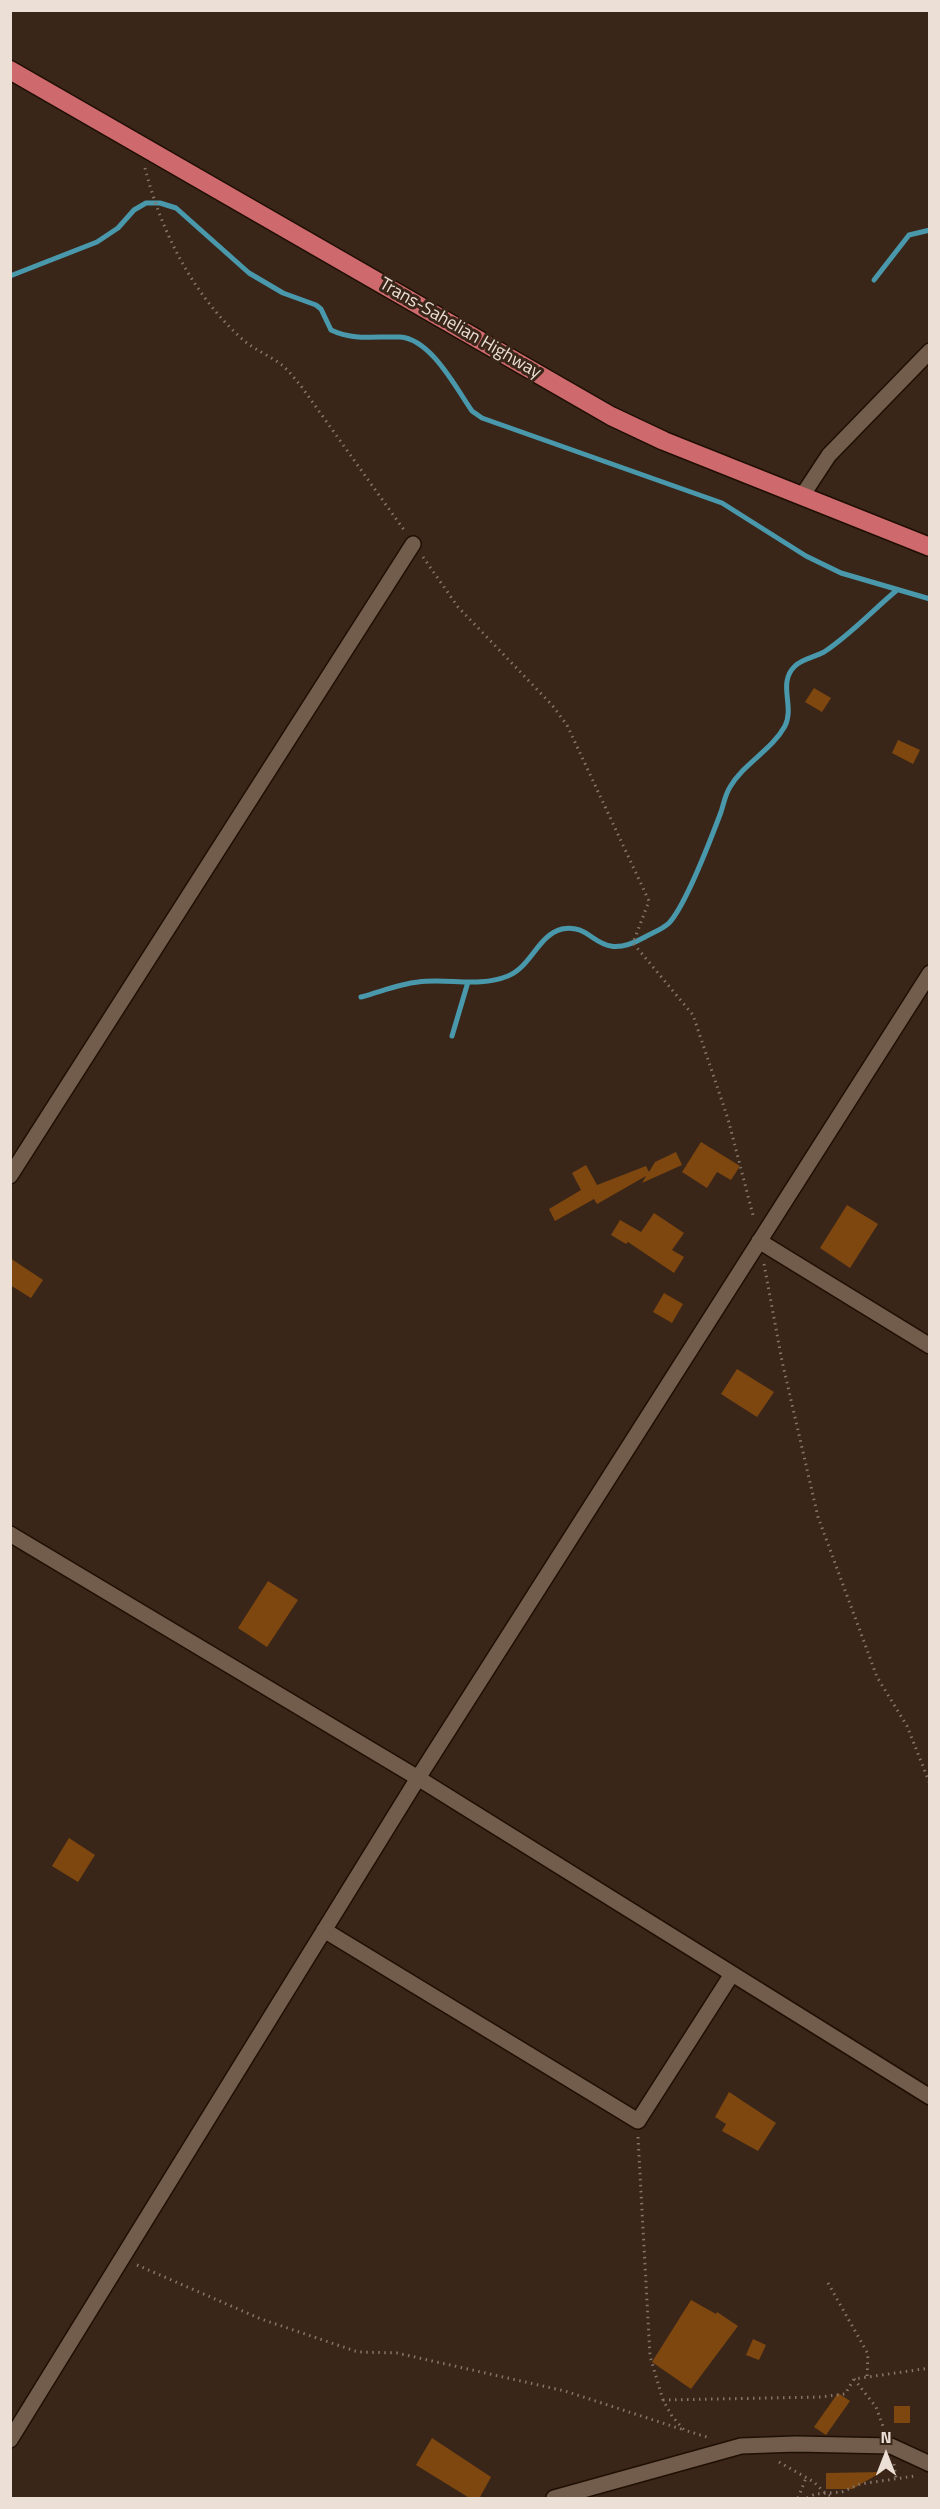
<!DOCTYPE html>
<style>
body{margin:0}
#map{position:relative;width:940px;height:2509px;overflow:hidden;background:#392618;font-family:"Titillium Web",sans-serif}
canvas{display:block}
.frame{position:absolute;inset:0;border:12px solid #ebdfd6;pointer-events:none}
.north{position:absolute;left:856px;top:2425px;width:60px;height:60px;-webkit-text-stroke:4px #392618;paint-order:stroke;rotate:0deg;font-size:16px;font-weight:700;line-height:24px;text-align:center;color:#ebdfd6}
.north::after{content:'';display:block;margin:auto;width:21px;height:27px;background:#ebdfd6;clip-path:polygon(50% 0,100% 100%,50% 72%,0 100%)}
</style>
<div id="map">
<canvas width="940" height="2509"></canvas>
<div class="frame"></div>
<div class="north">N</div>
</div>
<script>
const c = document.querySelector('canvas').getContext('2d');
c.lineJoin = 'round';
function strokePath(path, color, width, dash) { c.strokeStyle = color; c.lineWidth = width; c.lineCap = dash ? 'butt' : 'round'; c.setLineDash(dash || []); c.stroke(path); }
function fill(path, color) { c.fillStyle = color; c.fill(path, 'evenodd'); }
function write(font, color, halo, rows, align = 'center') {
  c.font = font + ' "Titillium Web",sans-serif'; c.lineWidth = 6; c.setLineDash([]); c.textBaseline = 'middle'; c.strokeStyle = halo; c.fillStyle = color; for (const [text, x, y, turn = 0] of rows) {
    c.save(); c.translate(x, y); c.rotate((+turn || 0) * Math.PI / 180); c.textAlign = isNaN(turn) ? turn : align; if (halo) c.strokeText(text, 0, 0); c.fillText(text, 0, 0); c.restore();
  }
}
const stream = new Path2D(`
 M10 276 97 242 118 228 134 210 146 203H160L176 208 249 273 283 293 316 305 321 309 331 330C354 341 375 336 400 337 431 339 456 388 472 411L482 418 722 503 806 556 841 573 930 599
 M874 280 909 235 930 230
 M361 997C380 992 399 984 418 982 449 978 478 988 508 976 531 967 538 935 562 929 596 922 595 965 645 937 652 933 663 929 669 923 685 906 712 836 721 812 724 803 725 795 730 787 744 763 772 750 785 726 795 706 777 683 795 666 802 659 815 657 824 652 850 635 873 610 897 590
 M452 1036 468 982`);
const building = new Path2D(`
 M814 688 831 698 822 712 805 702Z
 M898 740 920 750 913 764 892 753Z
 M701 1142 740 1166 731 1180 717 1172 707 1188 682 1172Z
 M676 1152 682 1165 642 1183 646 1176 597 1204 594 1199 555 1221 549 1209 581 1190 572 1173 586 1165 597 1185 646 1166 649 1172 655 1162Z
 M847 1205 878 1224 850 1268 820 1248Z
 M654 1213 684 1233 672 1250 684 1257 674 1273 628 1242 626 1244 611 1235 620 1220 641 1232Z
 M10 1258 43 1280 31 1298 10 1285Z
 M664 1293 683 1304 672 1323 653 1312Z
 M737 1369 774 1392 757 1417 721 1394Z
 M268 1581 298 1600 267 1647 238 1628Z
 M69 1838 95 1855 78 1882 52 1866Z
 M729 2092 776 2123 758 2151 722 2131 726 2124 715 2117Z
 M691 2300 716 2314 717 2312 738 2326 691 2389 652 2362Z
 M753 2339 766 2345 759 2360 746 2355Z
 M838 2393 850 2401 826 2435 814 2427Z
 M894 2406H910V2423H894Z
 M432 2438 491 2477 479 2499H471L416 2465Z
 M882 2472 852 2489H826V2473Z`);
const path = new Path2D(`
 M145 168C161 231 192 293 240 337 252 349 269 355 282 365 289 371 295 379 301 386L404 530
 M423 557 458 607 552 705 567 725 649 901 633 943 693 1015 728 1119 754 1219
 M764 1264 782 1361 818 1517 877 1677 907 1726 930 1784
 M638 2137 650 2356 663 2400 672 2416 684 2430 710 2438
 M137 2265 261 2319 358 2352 397 2353 565 2391 684 2430
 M828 2283 868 2354 867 2378
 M854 2379 876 2407 884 2429
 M663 2400 821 2397 845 2394 854 2379 930 2368
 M779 2462 814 2482 824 2492 834 2498
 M894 2464 896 2478
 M798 2498 806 2478
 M807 2498 815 2494 842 2492 860 2484 915 2476`);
const minor = new Path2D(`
 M802 496 829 455 930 351
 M10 1176 413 544
 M759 1241 930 1346
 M10 1534 418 1778 930 2097
 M324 1930 638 2121 732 1974
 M10 2440 418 1778 930 973
 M554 2498 741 2446 796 2444 891 2446 930 2464`);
const trunk = new Path2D(`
 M10 70 611 416 664 441 930 547`);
const streetNames = [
 ["Trans-Sahelian Highway",460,329,30]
];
strokePath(stream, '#4998ab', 5);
fill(building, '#7f4710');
strokePath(minor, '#1f0f03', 18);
strokePath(trunk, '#1f0f03', 21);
strokePath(path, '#857569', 3, [1.5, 4.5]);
strokePath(minor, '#725d4d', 15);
strokePath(trunk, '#ce696d', 18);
write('18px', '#ebdfd6', '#392618', streetNames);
</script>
